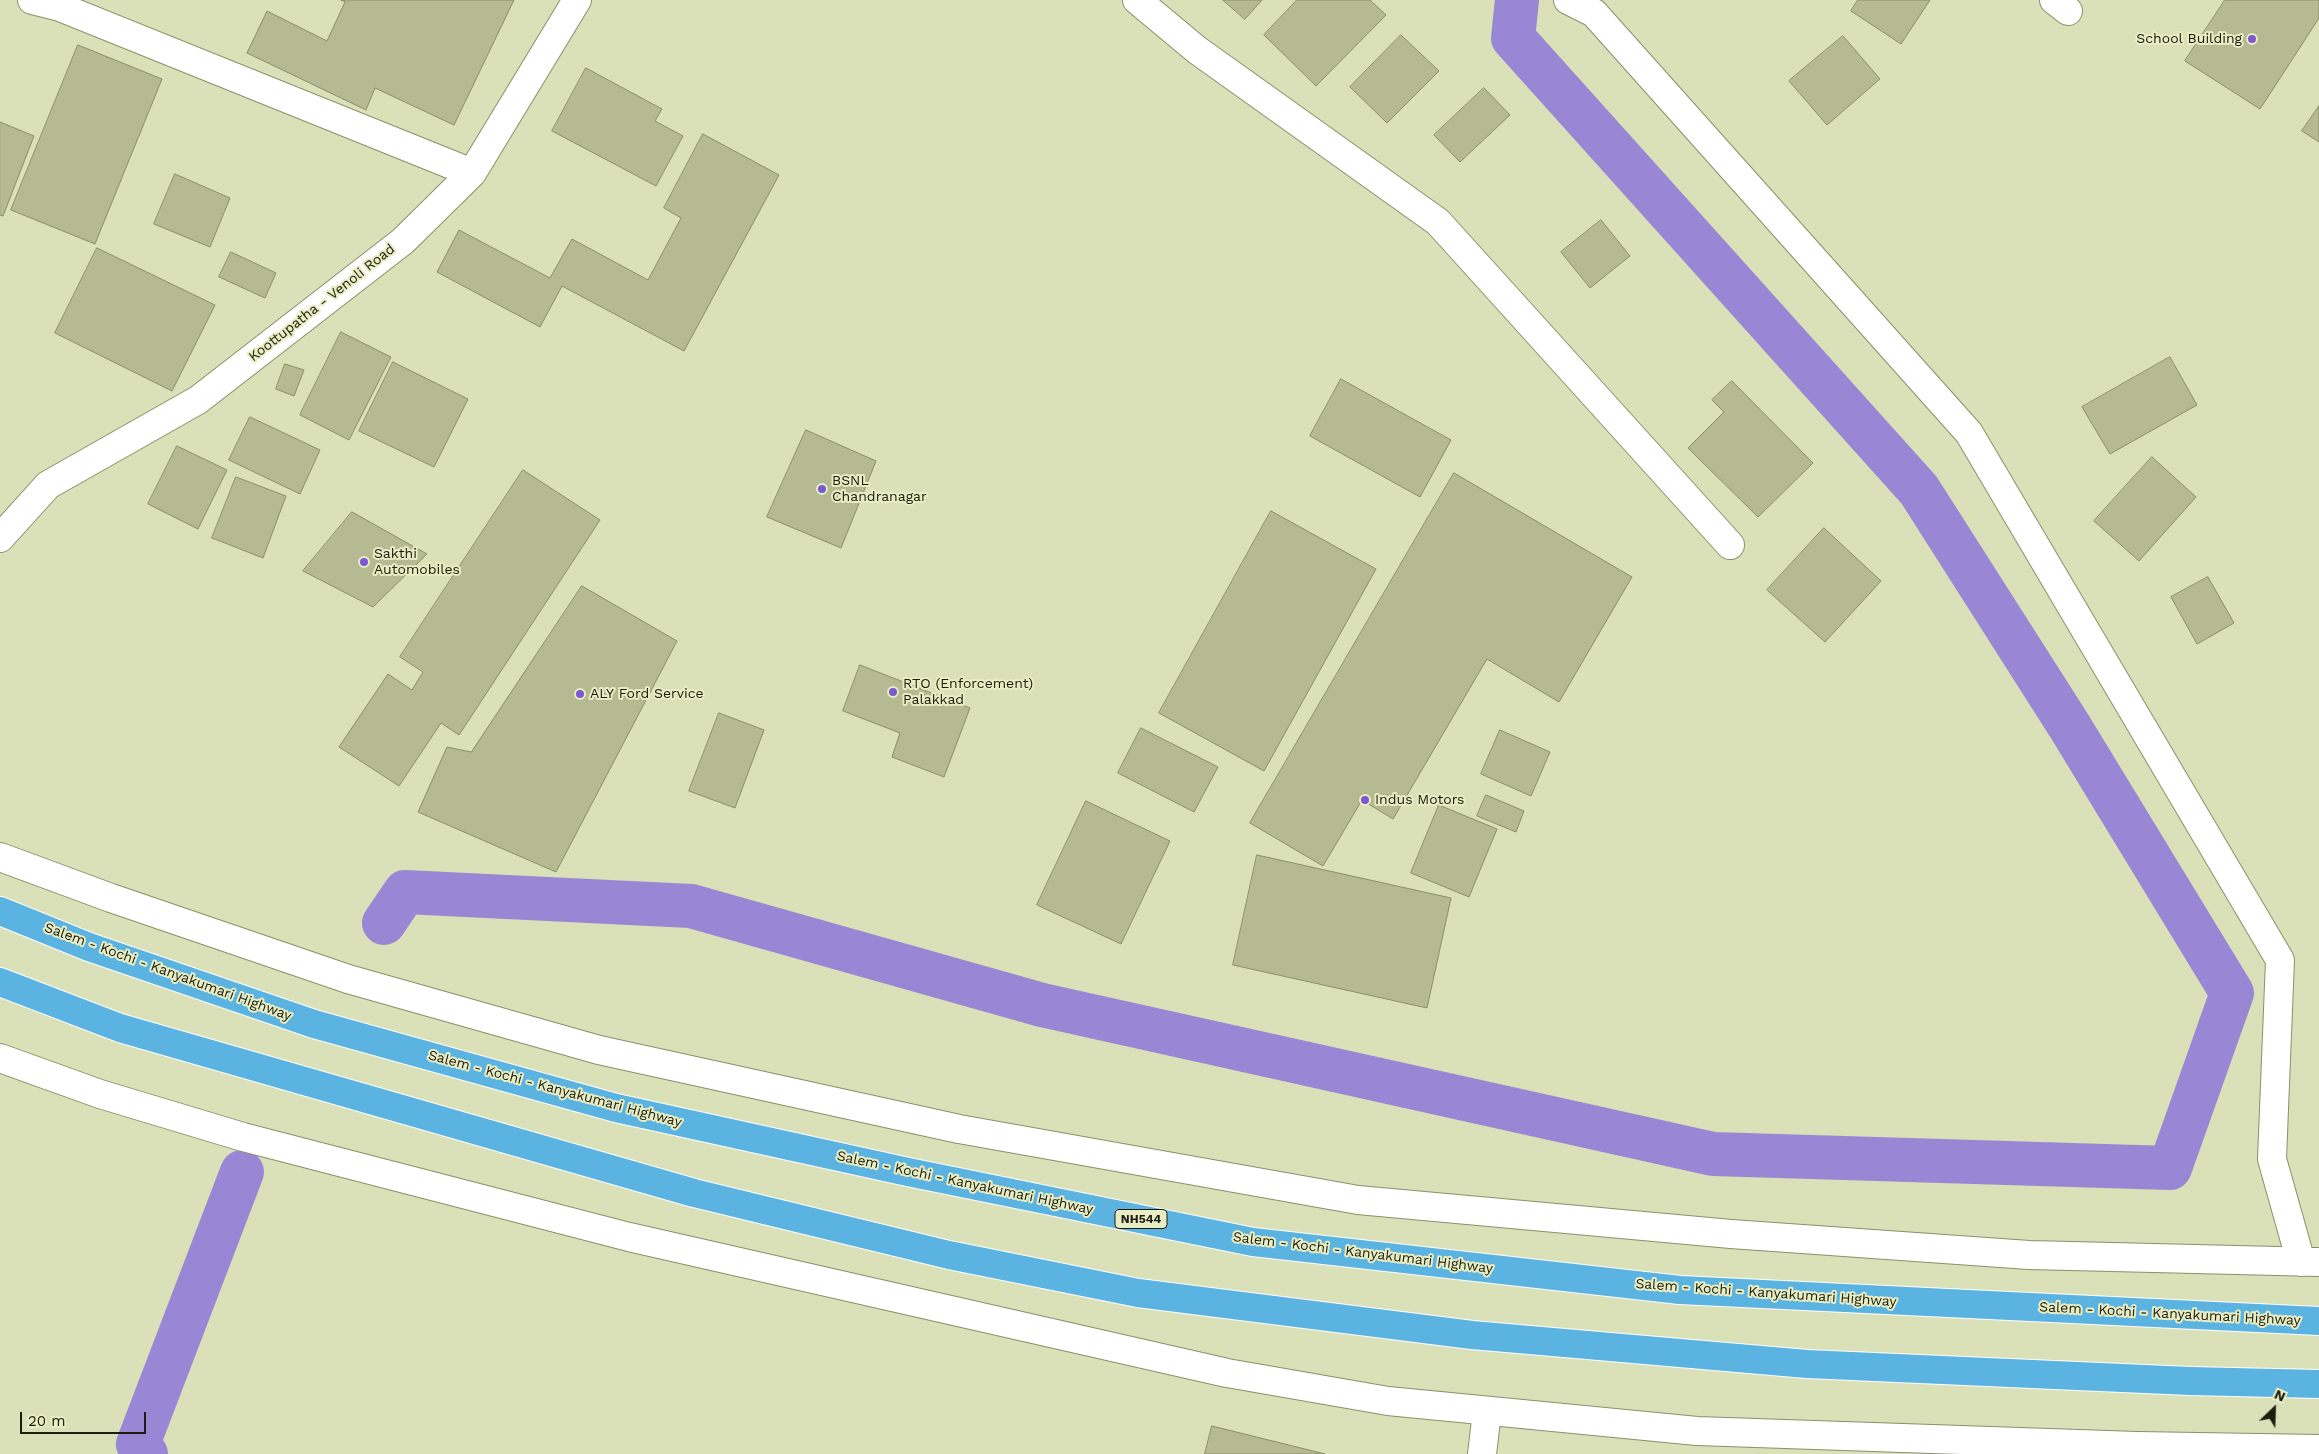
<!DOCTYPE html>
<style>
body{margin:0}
#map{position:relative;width:2319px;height:1454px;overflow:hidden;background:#dae0b7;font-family:"Work Sans",sans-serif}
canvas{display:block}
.north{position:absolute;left:2249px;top:1384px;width:50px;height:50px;-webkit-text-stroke:4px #e8edc3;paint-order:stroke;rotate:24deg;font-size:14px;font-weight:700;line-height:20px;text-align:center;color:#1b1d0e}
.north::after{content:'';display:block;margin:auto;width:18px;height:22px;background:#1b1d0e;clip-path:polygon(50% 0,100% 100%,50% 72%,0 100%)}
.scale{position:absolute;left:20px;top:1412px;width:126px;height:22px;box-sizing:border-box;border:2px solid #1b1d0e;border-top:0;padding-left:6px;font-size:15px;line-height:18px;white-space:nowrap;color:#1b1d0e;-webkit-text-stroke:4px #e8edc3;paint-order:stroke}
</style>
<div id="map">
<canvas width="2319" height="1454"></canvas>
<div class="north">N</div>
<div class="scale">20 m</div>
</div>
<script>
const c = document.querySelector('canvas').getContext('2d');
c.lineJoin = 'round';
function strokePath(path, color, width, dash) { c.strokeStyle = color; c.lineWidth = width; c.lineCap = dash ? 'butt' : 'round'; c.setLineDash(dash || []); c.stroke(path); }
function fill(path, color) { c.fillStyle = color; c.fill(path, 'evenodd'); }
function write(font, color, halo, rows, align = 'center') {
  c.font = font + ' "Work Sans",sans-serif'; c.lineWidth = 4; c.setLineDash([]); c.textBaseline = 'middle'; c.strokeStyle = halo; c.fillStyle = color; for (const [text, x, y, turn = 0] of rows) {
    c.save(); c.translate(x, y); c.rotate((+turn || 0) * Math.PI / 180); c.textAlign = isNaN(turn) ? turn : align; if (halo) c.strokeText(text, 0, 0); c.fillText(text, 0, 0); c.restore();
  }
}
const canal = new Path2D(`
 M384 923 405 892 691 906 1042 1005 1713 1154 2170 1168 2232 993 2070 727 1919 490 1513 38 1517 0
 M146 1454 138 1444 242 1172`);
const building = new Path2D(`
 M341 0H514L454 125 375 88 366 110 247 53 267 11 327 41 345 2Z
 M1223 0H1262L1245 19Z
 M1297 0H1370L1386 15 1316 86 1264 35Z
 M1858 0H1930L1901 44 1851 11Z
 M2225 0H2319V18L2260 109 2185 61Z
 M1401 35 1439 71 1387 123 1350 87Z
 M1843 36 1880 79 1827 125 1789 81Z
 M78 45 162 79 95 244 11 210Z
 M586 68 662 109 655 121 683 136 656 186 552 131Z
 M1484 88 1510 115 1460 162 1434 135Z
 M2319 106V142L2302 131Z
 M0 122 34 136 3 216 0 215Z
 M703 134 779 175 684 351 562 286 540 327 437 272 459 230 550 278 572 239 648 280 681 218 664 208Z
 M175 174 230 198 210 247 154 224Z
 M1601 220 1630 256 1590 288 1561 252Z
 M97 248 215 305 172 391 55 333Z
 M231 252 276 273 265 298 219 277Z
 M341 332 391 357 349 440 300 415Z
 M2170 357 2197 405 2110 454 2082 407Z
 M393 362 468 399 434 467 359 431Z
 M285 364 304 370 294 396 276 389Z
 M1341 379 1451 440 1420 497 1310 436Z
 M1732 381 1813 463 1758 517 1688 448 1724 412 1712 400Z
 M250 417 320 450 300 494 229 460Z
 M806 430 876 461 841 548 767 517Z
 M177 446 227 470 198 529 148 504Z
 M2152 457 2196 497 2139 561 2094 521Z
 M523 470 600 520 459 735 441 723 399 786 339 747 388 674 412 690 423 672 400 657Z
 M1454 473 1632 577 1559 702 1487 659 1393 819 1362 800 1323 866 1250 823Z
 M236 477 286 496 263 558 212 538Z
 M1271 511 1376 569 1264 771 1159 713Z
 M352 512 427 554 373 607 303 571Z
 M1824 528 1881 581 1825 642 1767 590Z
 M2208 577 2234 623 2197 644 2171 597Z
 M582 586 677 641 556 872 418 812 447 747 471 752Z
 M860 665 970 708 944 777 892 757 900 733 843 711Z
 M719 713 764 730 735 808 689 791Z
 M1141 728 1218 767 1194 812 1118 773Z
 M1500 730 1550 752 1531 796 1481 774Z
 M1486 795 1524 811 1516 832 1477 816Z
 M1086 801 1170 841 1121 944 1037 905Z
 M1439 805 1497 829 1469 897 1411 873Z
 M1257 855 1451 898 1427 1008 1233 965Z
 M1212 1426 1325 1454H1205Z`);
const minor = new Path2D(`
 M32 0 60 7 472 173
 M1137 0 1197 50 1438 222 1730 545
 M1568 0 1594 13 1969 433 2280 960 2272 1159 2301 1262
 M2054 0 2068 11
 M0 538 48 485 198 400 403 241 472 173 577 0
 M0 857 111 898 348 979 599 1050 959 1129 1358 1200 1731 1234 2029 1255 2319 1262
 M0 1058 100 1094 243 1137 629 1237 1227 1373 1388 1401 1697 1431 2137 1446 2319 1449
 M1482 1454 1487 1412`);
const highway = new Path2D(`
 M0 911 89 947 314 1024 616 1108 908 1172 1253 1242 1680 1290 2319 1321
 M0 982 120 1028 694 1193 949 1255 1138 1293 1472 1335 1807 1364 2190 1381 2319 1384`);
const markers = [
 [2252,39,5,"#7d58d2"],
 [822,489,5,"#7d58d2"],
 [364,562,5,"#7d58d2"],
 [893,692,5,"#7d58d2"],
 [580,694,5,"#7d58d2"],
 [1365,800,5,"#7d58d2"]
];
const shields = [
 [1141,1219,52]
];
const shieldNames = [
 ["NH544",1141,1219]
];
const poiNames = [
 ["School Building",2242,39,"right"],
 ["BSNL",832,481],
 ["Chandranagar",832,497],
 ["Sakthi",374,554],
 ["Automobiles",374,570],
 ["RTO (Enforcement)",903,684],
 ["Palakkad",903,700],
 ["ALY Ford Service",590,694],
 ["Indus Motors",1375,800]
];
const streetNames = [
 ["Koottupatha - Venoli Road",322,303,-38],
 ["Salem - Kochi - Kanyakumari Highway",168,972,20],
 ["Salem - Kochi - Kanyakumari Highway",555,1089,15],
 ["Salem - Kochi - Kanyakumari Highway",965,1183,12],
 ["Salem - Kochi - Kanyakumari Highway",1363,1253,7],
 ["Salem - Kochi - Kanyakumari Highway",1766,1293,4],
 ["Salem - Kochi - Kanyakumari Highway",2170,1314,3]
];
strokePath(canal, '#9987d5', 44);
fill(building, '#b5ba92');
strokePath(building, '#8a8e68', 1);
strokePath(minor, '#8b9069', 30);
strokePath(highway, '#fff', 30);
strokePath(minor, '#fff', 28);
strokePath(highway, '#5bb3e1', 28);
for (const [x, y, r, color] of markers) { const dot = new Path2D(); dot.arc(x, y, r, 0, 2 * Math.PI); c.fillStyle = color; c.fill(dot); strokePath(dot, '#e8edc3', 2); }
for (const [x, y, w] of shields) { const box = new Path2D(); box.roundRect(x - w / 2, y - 9.5, w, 19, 4); c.fillStyle = '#e8edc3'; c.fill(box); strokePath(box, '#1b1d0e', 1); }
write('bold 12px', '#1b1d0e', null, shieldNames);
write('14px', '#1b1d0e', '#e8edc3', poiNames, 'left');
write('14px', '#1b1d0e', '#e8edc3', streetNames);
</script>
